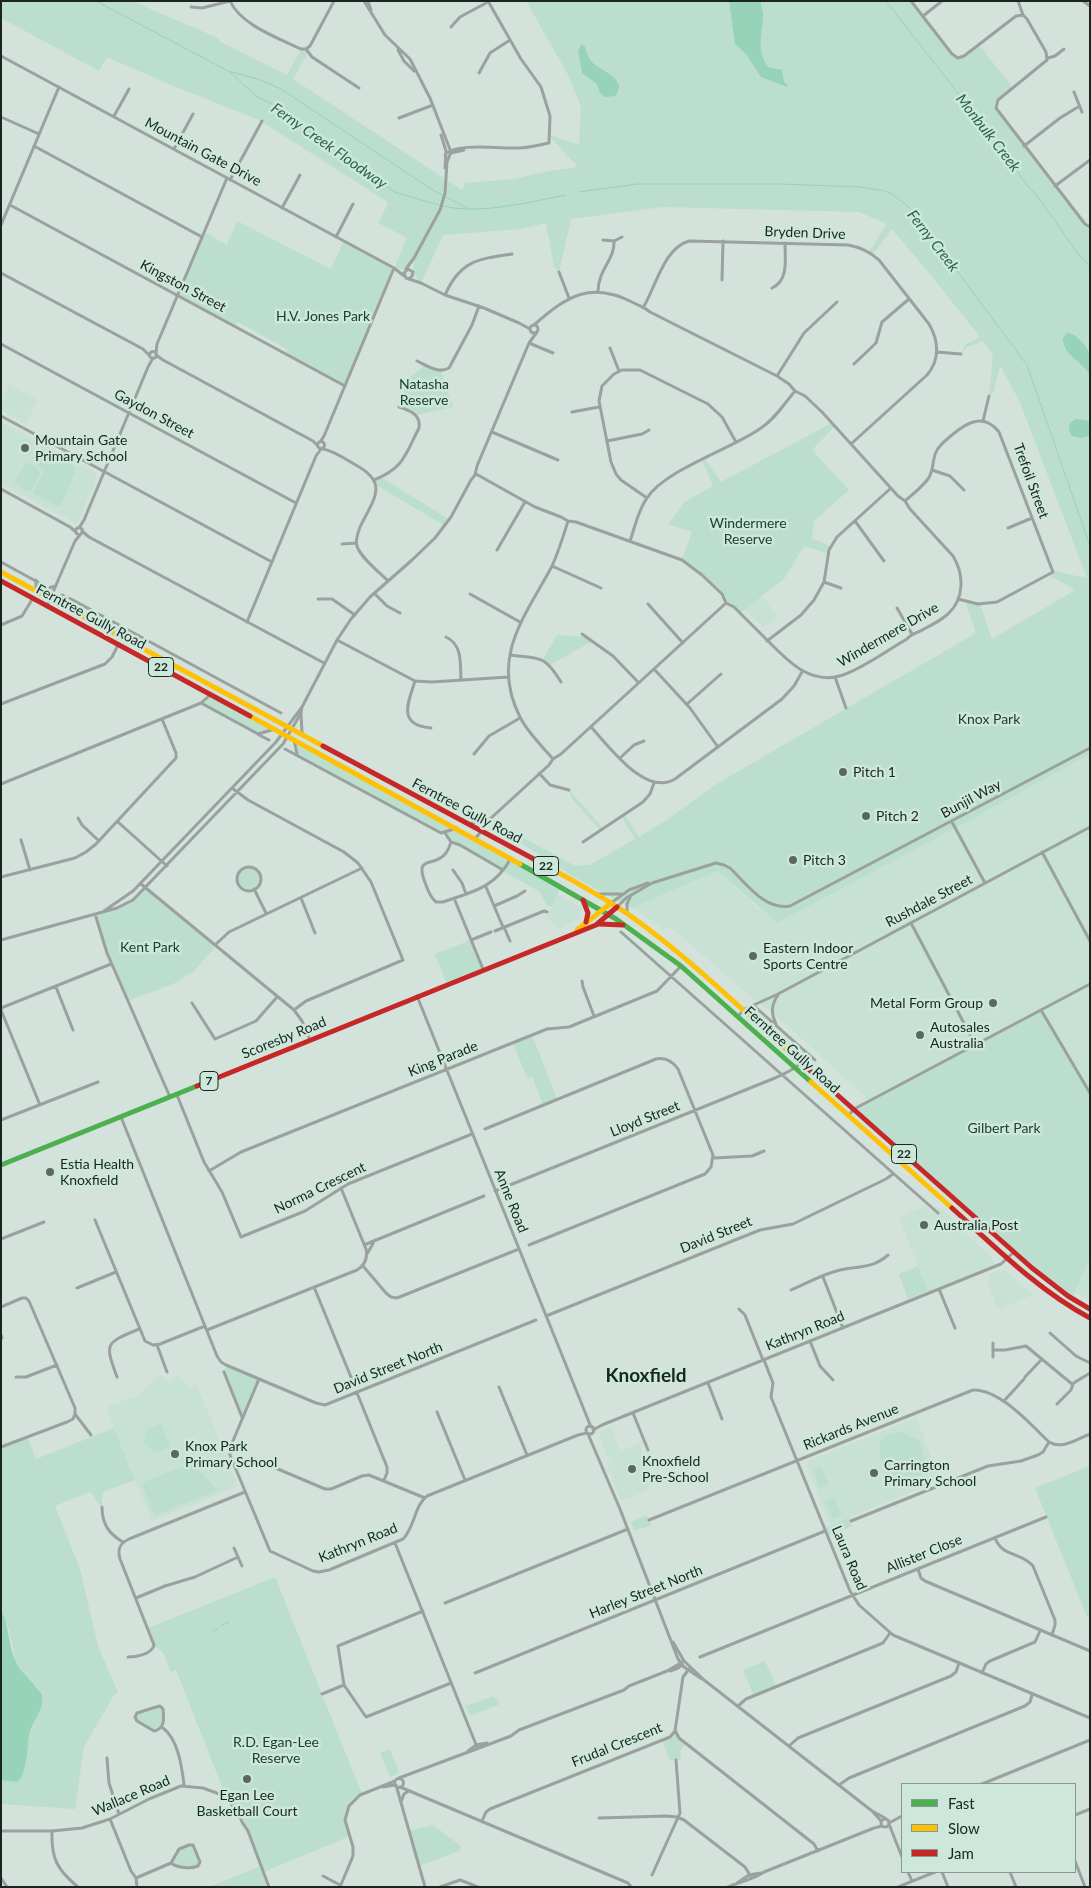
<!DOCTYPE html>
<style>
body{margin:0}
#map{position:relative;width:1091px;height:1888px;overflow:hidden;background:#d3e2db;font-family:Lato,sans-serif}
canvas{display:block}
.frame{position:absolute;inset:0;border:2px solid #1a2520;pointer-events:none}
.legend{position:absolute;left:901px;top:1783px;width:175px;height:90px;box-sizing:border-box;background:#cde8db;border:1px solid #859a90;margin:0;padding:6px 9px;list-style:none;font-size:15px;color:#1a2520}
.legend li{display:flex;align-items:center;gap:10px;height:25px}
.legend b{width:25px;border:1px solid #859a90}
</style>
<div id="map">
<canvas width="1091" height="1888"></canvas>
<div class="frame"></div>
<ul class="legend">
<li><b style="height:6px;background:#4caf50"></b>Fast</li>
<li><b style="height:6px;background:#ffc107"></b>Slow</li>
<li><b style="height:6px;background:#c62828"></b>Jam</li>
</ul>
</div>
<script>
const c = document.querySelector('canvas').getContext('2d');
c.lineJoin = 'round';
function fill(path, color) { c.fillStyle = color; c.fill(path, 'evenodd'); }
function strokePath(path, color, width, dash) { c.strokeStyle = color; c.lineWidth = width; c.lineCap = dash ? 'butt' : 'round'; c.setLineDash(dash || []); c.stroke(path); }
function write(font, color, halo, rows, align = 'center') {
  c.font = font + ' Lato,sans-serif'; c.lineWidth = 5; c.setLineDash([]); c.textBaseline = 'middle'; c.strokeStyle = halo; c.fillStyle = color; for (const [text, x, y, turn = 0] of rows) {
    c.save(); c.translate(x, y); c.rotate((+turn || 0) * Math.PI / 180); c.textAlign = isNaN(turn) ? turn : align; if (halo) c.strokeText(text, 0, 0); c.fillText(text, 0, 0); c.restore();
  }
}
const built = new Path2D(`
 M9 385 37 400 26 424 1 410V403Z
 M1 422 96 473 97 476 78 522 75 523 1 483Z
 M762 596 778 617 763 627 745 609Z
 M1090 754V1093L870 1101 779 1018 753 999 671 927 663 930 633 907 718 871 758 909 777 923 950 831Z
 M558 895 582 908 579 919 558 929 547 917Z
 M926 1206 932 1212 939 1207 992 1258 995 1266 929 1293 899 1217Z
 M1090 1256V1300L1075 1292Z
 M999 1270 1006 1271 1033 1295 998 1309 987 1281 990 1278 988 1274Z
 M176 1374 190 1387 197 1385 238 1486 152 1521 106 1407 137 1396 161 1375 164 1380 170 1381 174 1380Z
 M916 1418 940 1480 832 1524 829 1523 807 1466 809 1461Z
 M610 1427 620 1451 640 1443 642 1454 647 1457 646 1480H648L649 1490 621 1501 607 1465 610 1463 599 1435 600 1431Z`);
const green = new Path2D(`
 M1 1H132L218 38 221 42 287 75 301 49H306L308 53 293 79 462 190 465 183 514 179 549 171 578 167 550 137V135L579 145 581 106 567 73 526 1H911L952 54 958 58 979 45 1013 88 998 101 995 105 1085 224 1090 227V754L950 831 777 923 718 871 631 908 574 877 502 831V826L575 866 590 865 635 839 621 816 624 814 639 837 668 819 715 785 976 633 965 601 980 604 992 639 1075 590 1047 574 1053 571 1087 578 1019 400 1000 366 994 391 989 396 993 355 983 341 967 347 961 354 966 344 980 337 934 279 892 229 872 255 869 252 887 224 859 212 663 207 571 219 559 272 554 266 546 223 520 229 443 235 421 283 413 273 414 260 405 270 394 268 407 238 379 223 388 202 259 120 171 85 107 57 99 71 1 18Z
 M237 221 331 269 344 241 389 266 392 269 345 386 285 354 287 349 238 322 235 327 177 296 204 232 227 245Z
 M425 365 441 371 453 407 416 415 404 409V382Z
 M832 423 835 426 812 450 849 490 814 521 812 538 831 547 829 554 804 546 784 579 740 613C726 602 717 589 704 576 698 570 689 565 682 560L692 532 668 524 685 502 713 486 702 460 705 459 721 482Z
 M43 451 71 463 76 471 60 507 33 493 44 472 36 463Z
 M26 462 36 467 41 473 30 492 14 483Z
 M380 477 449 519 444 525 376 485 374 480Z
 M557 635 586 637 591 642 550 665 543 659Z
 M211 694 275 729 258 734 201 703Z
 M294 740 561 887 552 907 546 904 540 892 451 842 445 833H442L297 755Z
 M569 790 603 828 600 830 572 799Z
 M237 879a12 12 0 1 1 24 0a12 12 0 1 1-24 0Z
 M146 888 216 946 194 971 175 983 128 1001 111 964 95 914 123 906Z
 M471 940 483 969 447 984 435 954Z
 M1041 1010 1090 1093V1256L1072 1299 1050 1283 854 1109Z
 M532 1035 557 1099 543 1105 532 1076 527 1078 513 1043Z
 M918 1266 928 1291 908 1299 899 1274Z
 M226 1365 259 1379 242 1418 224 1372Z
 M161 1424 170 1447 156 1453 144 1444 147 1430Z
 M114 1428 135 1480 103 1492 102 1507 96 1501 93 1494 89 1492 55 1506 80 1569 98 1646 118 1693 114 1695 84 1747 75 1809 1 1804V1780L17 1782 22 1776 29 1734 40 1711 42 1695 39 1689 26 1677 16 1662 9 1629 1 1610V1447L28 1438 36 1459Z
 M900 1432 919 1440 926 1463 918 1480C896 1495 881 1472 880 1451 880 1447 880 1443 882 1439 886 1434 895 1433 900 1432Z
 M192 1463 218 1490 154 1516 142 1483Z
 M1090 1466V1618L1087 1617 1035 1488Z
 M821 1467 828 1484 820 1488 813 1470Z
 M834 1497 841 1515 832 1519 825 1501Z
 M647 1515 651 1525 634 1531 631 1522Z
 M849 1517 852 1526 827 1536 824 1529Z
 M275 1577 362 1794C345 1808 344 1816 350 1836L264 1872 268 1884 262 1887H209L261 1866 240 1816 222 1795 223 1789 176 1670 171 1672 163 1652 154 1646 148 1628Z
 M765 1661 776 1686 754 1696 743 1670Z
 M493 1696 500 1704 470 1716 466 1706Z
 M156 1707 163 1708V1725L156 1730 137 1721 136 1714Z
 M675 1731 677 1736 686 1743 680 1751 681 1760H670L662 1740 672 1736Z
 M390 1749 399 1773 390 1777 380 1753Z
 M433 1825 461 1846 459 1851 419 1866 409 1831Z
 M193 1845 200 1862 194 1867 172 1865 173 1859 179 1849Z`);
const water = new Path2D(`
 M729 1H761C760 7 764 11 763 17 762 35 756 50 768 67L782 70 784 82 788 85 787 87 761 77 746 54 735 44Z
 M581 45H584C587 52 588 59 594 64 603 71 629 81 615 96L605 97 600 93 597 84 582 73 578 51Z
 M1067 333C1077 334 1087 346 1090 355 1091 361 1090 370 1090 376 1083 360 1064 358 1063 339Z
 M1076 419 1085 420 1090 422V436L1081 438 1072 436 1069 430 1070 423Z
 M1 1610C10 1627 8 1646 16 1662 20 1672 41 1690 42 1695 45 1710 32 1721 29 1735 27 1746 27 1776 17 1782L1 1780Z`);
const stream = new Path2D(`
 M96 1 228 71 258 79 281 89 428 187 442 195
 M886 1 972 111C982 129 997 142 1009 159 1018 171 1023 183 1035 193L1079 255 1090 266
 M230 72 257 97 272 104 394 192 439 205
 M579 192 637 184H781L860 187 885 191 892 194 909 207 916 216 1027 365 1090 546
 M446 197 467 208
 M443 206C479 215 530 202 566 195
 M221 1626 229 1622
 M214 1631 218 1629`);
const street = new Path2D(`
 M230 1C241 25 278 38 301 49H306
 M364 1 385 35 410 59 430 98 451 152 447 162 445 193 440 210 414 258 406 269
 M368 1 371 10
 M911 1 952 54 958 58 964 56 1016 16 1023 15 1027 19 1046 52 1047 60 998 100 996 108 1085 224 1090 227
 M1018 1 1023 15
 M1083 1 1090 6
 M191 7 202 8 230 1
 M923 16 942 1
 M451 27 460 17 488 2
 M306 49 312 57 359 88
 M306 49 310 46 334 1
 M398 50 404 61 414 71
 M1 56 394 268 404 276
 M1048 58 1055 56 1064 49
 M479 73 490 53 510 40
 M1074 92 1082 112
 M114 116 129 89
 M1 117 39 134
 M399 118 433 105
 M441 135 446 151 445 168
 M34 146 202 237
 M1024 146 1060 118 1078 107
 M174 149 193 114
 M451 153 464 150
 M445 155C454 142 503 149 518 148 529 148 539 145 549 143L550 116 541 87 521 59 488 1
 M230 180 262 121
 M1055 186 1090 160
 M10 205 345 386
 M282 208 300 175
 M1 225 59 87
 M336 237 353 204
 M603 240 614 241 622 237
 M559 272 569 298
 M1 273 143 349 149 355
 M410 278 412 276 413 272 408 269 404 273 406 278 421 283 445 295 484 308 519 323 530 329
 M722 280 723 241
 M772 288C789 280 785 259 785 243
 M598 292C598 269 615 260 614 241
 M445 295C460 261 477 259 512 254
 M644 306C656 286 664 248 689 241L848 245C860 247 870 252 879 260L929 324C939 341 940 360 927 375L851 444
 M530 329a4 4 0 1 1 8 0a4 4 0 1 1-8 0Z
 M529 343 553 353
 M1 344 296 503
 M610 348 619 371
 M149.5 355a3.5 3.5 0 1 1 7 0a3.5 3.5 0 1 1-7 0Z
 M937 352 961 354
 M156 353 157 344 227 178
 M156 355 163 360 313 441 317 445
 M417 361C428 366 438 374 449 368L472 325 479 306
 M854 364 876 343 882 322 909 299
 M777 376 804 333 837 302
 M572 412 599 407
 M1 416 272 562
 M983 421 989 396
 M492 432 558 460
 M607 441 642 434 649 430
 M317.5 445a3.5 3.5 0 1 1 7 0a3.5 3.5 0 1 1-7 0Z
 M320 442 324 436 394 268
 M323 449C334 451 344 458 354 464 390 483 374 498 360 527 358 533 355 540 357 546 360 557 379 572 388 581
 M932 470 950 476 964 490
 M476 474 535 507 561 517 568 521 576 522 682 560 702 575 722 594 726 603 734 607C745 618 756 629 767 640 788 661 810 686 843 675 865 667 886 651 907 639 912 633 918 633 924 629 932 625 941 620 948 614 965 598 964 574 953 556L910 509 905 501 898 496 822 412 805 396 795 391 789 384 777 376 650 312C643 306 641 307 634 303 591 280 567 296 534 325
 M374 480C404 468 405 455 419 428 421 414 410 411 399 407
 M1 489 70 527 76 532
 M647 498 621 480 616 474 611 462 599 401 602 386 614 374 622 370H640L708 404 722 417 736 442
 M905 501C913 494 922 487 928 479 934 471 932 461 936 452 939 445 946 440 952 435 967 422 984 413 999 432L1053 572 997 602 978 604 958 599
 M855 521 884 561
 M75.5 531a3.5 3.5 0 1 1 7 0a3.5 3.5 0 1 1-7 0Z
 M79 528 84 520 148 367 153 358
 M1008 528 1032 518
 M82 531 89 537 324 663
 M630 541C635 527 638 510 647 498 666 469 732 449 761 428 775 419 784 404 795 391
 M342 544 356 543
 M497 550 525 502
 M1 562 43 585
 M552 566 601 588
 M36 580V591L56 586
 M824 582 841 588
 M374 593 387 606 400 613
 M470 594 520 622
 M62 595 70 599
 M318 599H332L355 615
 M59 603 71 599 281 713
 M648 604 683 643
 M47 606 75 541 80 535
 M897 608 912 634
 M247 622 316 456 321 449
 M1 625 22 616 33 598
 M582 634 613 656 638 682
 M446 637C463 645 460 664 461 680
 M337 640 415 681 432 682 508 677
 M767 641 801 615 814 600 824 582 829 550 837 537 891 488
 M510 655C540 659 544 654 561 682
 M654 669 690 708 718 747
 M835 677 846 708
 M415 681C408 703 397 725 431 728
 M201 703 258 734 275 729
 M1 704 105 664 112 657 118 645
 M687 704 721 674
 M301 713 302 734
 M591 727C609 746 645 797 675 779L782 699 794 686 802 672
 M259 735 269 740
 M294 740 297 754
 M285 749 441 833 457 828
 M474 754 489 736 520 718
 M620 758 634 745 644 741
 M553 759C542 746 528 733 520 717 490 658 524 618 551 568 558 554 563 537 568 521
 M539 773 550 785 569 790
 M1 784 201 703 210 695
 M232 788 248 800 344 852 358 863 371 882 403 960 306 1001 294 1010
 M78 818 82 825 99 841
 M118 822 167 866
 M952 822 985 883
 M469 824 489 819
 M445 833 451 842 460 845 503 870
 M476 838 490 819 549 765 553 759 561 754 726 603
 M21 840 30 870
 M451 842C450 846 448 850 446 853 434 869 413 853 426 885 428 891 430 897 436 902H443C472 892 495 888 511 858
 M583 842 643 802 650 794 654 783
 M1042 852 1090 941
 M237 879a12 12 0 1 1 24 0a12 12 0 1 1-24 0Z
 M453 870 462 883 466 894
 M1 877 75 858 86 852 96 844 176 758V753L162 719
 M141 884 294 1010 302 1021 310 1040
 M486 887 503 927
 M254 889 266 913
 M598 894H621
 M301 898 315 933
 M454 898 483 969
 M611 903 629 890 648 883
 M494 906 517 896 525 891
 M617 907 626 898 652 883 716 863 724 865 730 868C746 883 765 911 790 906L1090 748
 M104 911 133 891 276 742 302 707 337 640 351 619 370 597 412 560 435 538 451 517 471 480 475 475 477 466 529 343 537 332
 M627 913V904L631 895
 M95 914 107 953 170 1097
 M911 923 976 1046
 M504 927 510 941
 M495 931 544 911 547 912
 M621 932 938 1213
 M1 940 117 908 133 900 283 744 301 713 302 707
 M471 940 491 932
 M215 945 229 932 362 868
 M582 981 583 987 594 1016
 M56 987 73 1030
 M417 996 591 1427
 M192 1003 215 1039 256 1021 277 997
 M753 1005 815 1060
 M1 1008 111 964
 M1 1010 40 1105
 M1041 1010 1090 1093
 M738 1016 745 1009 778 994 1090 827
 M776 1024C771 1013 771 1005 778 995
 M177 1095 204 1162 222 1192 241 1237 305 1211 348 1184 472 1134
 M848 1116 854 1109 1090 984
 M121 1117 217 1356 221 1362 226 1365 316 1403 325 1405 536 1320
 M1 1120 98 1082
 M485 1129 656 1059C666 1057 673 1062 678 1069L713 1155 711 1167 705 1174 529 1245
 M714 1158 752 1156 764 1151
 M209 1171 241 1152 547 1029 569 1027 657 991 681 966
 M495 1191 775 1078C785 1073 807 1065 805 1051
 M95 1220 145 1341 153 1345 160 1344 205 1326
 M1 1239 44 1222
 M364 1245 484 1196
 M367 1254 375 1240
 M363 1266 386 1293 391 1297 397 1298 519 1249
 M823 1277 843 1328
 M314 1287 353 1382
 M77 1288 116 1272
 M939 1289 955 1328
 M791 1290C807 1283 823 1274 840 1270 859 1266 872 1269 888 1255
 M1 1307 22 1298H26L29 1301 75 1408V1414L91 1435
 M739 1309 745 1315 763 1360
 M546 1316 760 1230 793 1224 886 1179 893 1174
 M207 1330 357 1270C365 1265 368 1258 366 1249L341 1188
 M1050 1333 1076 1356 1090 1363
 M1 1335 2 1338
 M810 1341 820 1366 833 1380
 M993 1343V1357
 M157 1345 167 1372
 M993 1350H1005L1026 1346 1072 1384 1090 1373
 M764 1360 773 1383 771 1397 850 1591 859 1605 893 1635 1090 1718
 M224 1372 242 1417
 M16 1377H26L57 1365
 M117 1377C104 1342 106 1343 139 1329
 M1025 1377 1042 1359
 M259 1379 230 1448V1455L270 1551 313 1571 319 1572 329 1570 403 1539C415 1527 414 1506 427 1496L578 1435 587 1433
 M708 1383 722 1419
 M499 1387 527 1455
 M357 1393 387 1467V1473L384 1480
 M1004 1401 1024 1379
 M1057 1404 1071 1390 1073 1384
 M437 1412 465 1480
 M633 1413 648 1450
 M586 1430a4 4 0 1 1 8 0a4 4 0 1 1-8 0Z
 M593 1430 602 1425 1001 1264 1014 1252
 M588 1434 620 1509 678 1659 684 1667 702 1679
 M1 1447 67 1422 73 1419 75 1414
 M252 1458 325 1489H331L362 1476 369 1475 425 1498
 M102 1507C102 1524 109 1534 123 1542
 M649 1520 973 1390C1000 1389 1031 1425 1049 1442 1062 1450 1077 1439 1090 1434
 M851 1521 988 1466 1021 1461 1038 1455 1043 1452 1049 1442
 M995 1538C1003 1558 1020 1551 1033 1566L1055 1620V1625L1052 1635
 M395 1543 477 1747
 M234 1548 242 1566
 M918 1569 921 1578 925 1581 1090 1651
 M136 1598 165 1586 195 1577 238 1557
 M445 1603 628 1529
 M423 1611 338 1646 344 1685 366 1717 451 1683
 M673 1642 684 1661 704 1680 872 1811 885 1818
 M128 1657C137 1657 152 1654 154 1645L120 1559C117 1549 120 1543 129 1539L245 1492
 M700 1657 1046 1517
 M670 1671 678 1668 682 1665
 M475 1673 825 1531
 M982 1673 986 1664 990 1661 1035 1642 1040 1631
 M322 1694 344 1685
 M738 1706 746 1699 883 1643 890 1633
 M156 1707 160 1706 163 1709C164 1719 165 1729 154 1731L137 1721 135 1717 137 1713Z
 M163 1728C178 1739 182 1767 184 1785
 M675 1731 683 1677 689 1669
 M676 1732 679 1738 814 1844 818 1851
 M789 1746 798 1738 951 1676 956 1672 959 1663
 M468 1751 476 1745 487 1743
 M107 1758 109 1783 119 1814
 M399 1778 511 1736 519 1730 624 1690 629 1686 667 1671 684 1661
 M394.5 1783a4.5 4.5 0 1 1 9 0a4.5 4.5 0 1 1-9 0Z
 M982 1784 1090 1740
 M396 1785 425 1887
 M839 1785 849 1778 1025 1706 1030 1702 1032 1695
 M383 1787 395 1785
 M400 1787 628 1883 631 1887
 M401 1802 404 1794 409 1791
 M873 1812 881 1821
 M1075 1815 1090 1809
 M599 1818 666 1816 677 1817 684 1820 745 1867 751 1877
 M881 1823a4 4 0 1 1 8 0a4 4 0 1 1-8 0Z
 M110 1819 131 1871 136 1878 137 1887
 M482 1821 486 1812 490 1809 670 1737 675 1731
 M889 1823 902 1816
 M889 1824 902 1857
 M1 1831H52L82 1828 110 1819 149 1799 181 1786 203 1788 222 1795 237 1810 242 1822 248 1831 269 1887
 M52 1831C51 1858 57 1870 78 1887
 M189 1845H193L200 1862 198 1866C191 1869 177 1868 171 1863L179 1849Z
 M1075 1861 1085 1887
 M908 1872 912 1881
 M942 1872 948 1887
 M1010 1872 1016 1887
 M652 1875 680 1813 676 1760
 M323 1876 340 1885
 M1 1878 7 1887
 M136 1878 171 1863
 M737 1883 749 1875 761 1873
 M340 1887 353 1856V1847L345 1820 349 1806 360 1795 395 1781
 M440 1887 460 1880 478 1887
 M728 1887C740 1882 754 1879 764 1872L874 1828 882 1826
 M898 1887 935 1872`);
const fast = new Path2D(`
 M520 864 616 919 681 966 811 1082
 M1 1165 197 1086`);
const slow = new Path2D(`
 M1 572 323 746
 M250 716 520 864
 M543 864C573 881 604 897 632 917 691 959 743 1011 797 1059
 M577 930 611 903
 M811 1082 952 1208`);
const jam = new Path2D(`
 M1 581 250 716
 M323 746 543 864
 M583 900 588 913 586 922
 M599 924 623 925
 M797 1059 1032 1268 1068 1296 1090 1309
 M197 1086 596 925 617 907
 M952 1208C996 1248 1038 1290 1090 1318`);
const markers = [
 [25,448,5,"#5b6761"],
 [843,772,5,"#5b6761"],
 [866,816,5,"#5b6761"],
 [793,860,5,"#5b6761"],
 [753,956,5,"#5b6761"],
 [993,1003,5,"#5b6761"],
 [920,1035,5,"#5b6761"],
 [50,1172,5,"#5b6761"],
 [924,1225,5,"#5b6761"],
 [175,1454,5,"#5b6761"],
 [632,1469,5,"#5b6761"],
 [874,1473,5,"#5b6761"],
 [247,1779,5,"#5b6761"]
];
const shields = [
 [161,667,25],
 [546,866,25],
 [209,1081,18],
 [904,1154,25]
];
const shieldNames = [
 ["22",161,667],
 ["22",546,866],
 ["7",209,1081],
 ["22",904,1154]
];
const streetNames = [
 ["Mountain Gate Drive",203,152,28],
 ["Bryden Drive",805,233,2],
 ["Kingston Street",183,286,28],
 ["Gaydon Street",154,414,28],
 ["Trefoil Street",1031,481,70],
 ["Ferntree Gully Road",91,617,28],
 ["Windermere Drive",888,635,-30],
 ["Bunjil Way",971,799,-28],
 ["Ferntree Gully Road",467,811,28],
 ["Rushdale Street",929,901,-28],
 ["Scoresby Road",284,1038,-22],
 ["Ferntree Gully Road",792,1050,42],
 ["King Parade",443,1059,-22],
 ["Lloyd Street",645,1119,-22],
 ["Norma Crescent",320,1188,-26],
 ["Anne Road",511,1201,68],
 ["David Street",716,1235,-22],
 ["Kathryn Road",805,1331,-22],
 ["David Street North",388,1368,-22],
 ["Rickards Avenue",851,1427,-22],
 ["Kathryn Road",358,1543,-22],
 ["Allister Close",924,1554,-22],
 ["Laura Road",849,1558,67],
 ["Harley Street North",646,1592,-22],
 ["Frudal Crescent",617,1745,-22],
 ["Wallace Road",131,1796,-23]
];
const parkNames = [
 ["H.V. Jones Park",323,316],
 ["Natasha",424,384],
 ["Reserve",424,400],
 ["Windermere",748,523],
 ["Reserve",748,539],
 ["Knox Park",989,719],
 ["Kent Park",150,947],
 ["Gilbert Park",1004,1128],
 ["R.D. Egan-Lee",276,1742],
 ["Reserve",276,1758]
];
const poiNames = [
 ["Mountain Gate",35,440],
 ["Primary School",35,456],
 ["Pitch 1",853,772],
 ["Pitch 2",876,816],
 ["Pitch 3",803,860],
 ["Eastern Indoor",763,948],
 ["Sports Centre",763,964],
 ["Metal Form Group",983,1003,"right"],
 ["Autosales",930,1027],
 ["Australia",930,1043],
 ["Estia Health",60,1164],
 ["Knoxfield",60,1180],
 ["Australia Post",934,1225],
 ["Knox Park",185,1446],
 ["Primary School",185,1462],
 ["Knoxfield",642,1461],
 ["Pre-School",642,1477],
 ["Carrington",884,1465],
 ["Primary School",884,1481],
 ["Egan Lee",247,1795,"center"],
 ["Basketball Court",247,1811,"center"]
];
const waterNames = [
 ["Monbulk Creek",988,133,52],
 ["Ferny Creek Floodway",329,146,35],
 ["Ferny Creek",933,241,52]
];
const districtNames = [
 ["Knoxfield",646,1376]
];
fill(built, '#c7e1d4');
fill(green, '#bcdece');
fill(water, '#96d3b8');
strokePath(stream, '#96d3b8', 1);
strokePath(street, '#9aa19e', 3);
strokePath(fast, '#4caf50', 5);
strokePath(slow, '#ffc107', 5);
strokePath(jam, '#c62828', 5);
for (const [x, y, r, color] of markers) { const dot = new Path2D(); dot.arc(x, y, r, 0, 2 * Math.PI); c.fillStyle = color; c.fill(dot); strokePath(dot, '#cde8db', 2); }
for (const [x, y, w] of shields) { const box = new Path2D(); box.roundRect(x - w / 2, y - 9.5, w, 19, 4); c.fillStyle = '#cde8db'; c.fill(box); strokePath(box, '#1a2520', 1); }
write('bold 12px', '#1a2520', null, shieldNames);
write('14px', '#1a2520', '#cde8db', streetNames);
write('14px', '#1b4031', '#cde8db', parkNames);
write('14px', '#1a2520', '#cde8db', poiNames, 'left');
write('italic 15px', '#28654d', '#cde8db', waterNames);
write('bold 19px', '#1a2520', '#cde8db', districtNames);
</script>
